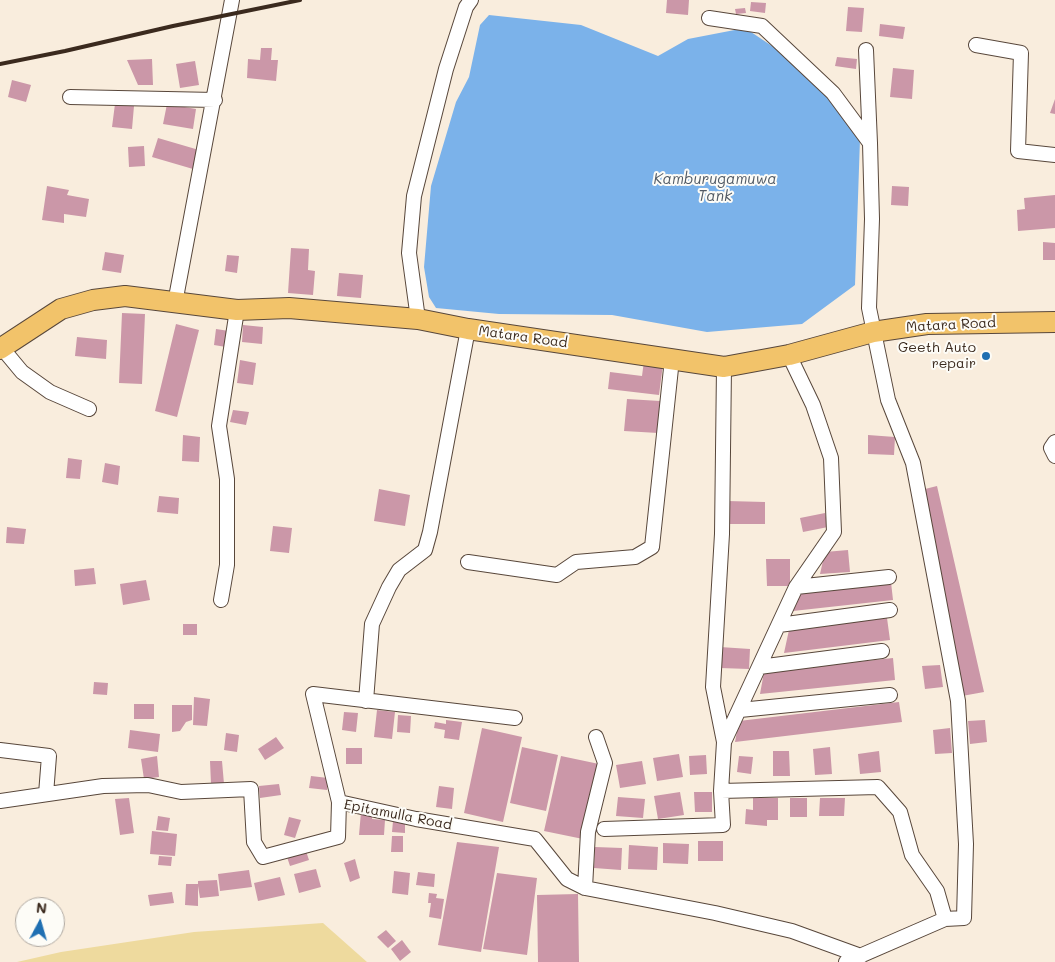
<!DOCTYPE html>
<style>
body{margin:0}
#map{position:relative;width:1055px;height:962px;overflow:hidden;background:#f9eddd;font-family:Mali,sans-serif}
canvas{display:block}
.north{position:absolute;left:15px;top:897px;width:50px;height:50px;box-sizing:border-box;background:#fdfcf7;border:1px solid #afa8a0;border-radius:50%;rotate:6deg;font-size:14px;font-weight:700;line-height:20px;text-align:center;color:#3b2a1e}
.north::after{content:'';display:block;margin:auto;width:18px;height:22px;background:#1f6fb2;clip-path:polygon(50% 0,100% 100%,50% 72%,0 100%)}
</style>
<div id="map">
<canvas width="1055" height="962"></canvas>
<div class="north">N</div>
</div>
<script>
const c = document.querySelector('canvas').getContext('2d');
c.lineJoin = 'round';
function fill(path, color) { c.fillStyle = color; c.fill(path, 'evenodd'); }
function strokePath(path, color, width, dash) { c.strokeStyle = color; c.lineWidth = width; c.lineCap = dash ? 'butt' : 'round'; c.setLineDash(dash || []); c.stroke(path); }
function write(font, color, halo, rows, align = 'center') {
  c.font = font + ' Mali,sans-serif'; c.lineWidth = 4; c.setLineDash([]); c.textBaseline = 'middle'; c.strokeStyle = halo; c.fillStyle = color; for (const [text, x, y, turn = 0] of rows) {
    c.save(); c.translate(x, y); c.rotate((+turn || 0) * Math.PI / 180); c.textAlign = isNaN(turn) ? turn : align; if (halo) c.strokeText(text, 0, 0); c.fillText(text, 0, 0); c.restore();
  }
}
const sand = new Path2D(`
 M323 923 367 962H17L61 952 194 932Z`);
const water = new Path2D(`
 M489 15 581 25 658 56 688 39 745 28 808 70 860 139 855 285 802 324 707 332 612 315 499 314 436 308 429 297 424 267 431 186 456 102 469 77 480 25Z`);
const building = new Path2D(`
 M667 0H689L688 15 666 13Z
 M751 2 766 3 765 13 750 11Z
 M848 7 864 8 862 32 846 31Z
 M745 8 746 13 736 14 735 9Z
 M880 24 905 27 903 39 879 36Z
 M261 48H272L271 60H278L276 81 247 78 248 59 260 60Z
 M837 57 857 59 856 69 835 66Z
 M152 59 153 85H138L127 60Z
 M195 61 199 85 180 88 176 64Z
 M893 68 914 70 912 99 890 97Z
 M12 80 31 85 26 102 8 97Z
 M1055 99V114L1050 113Z
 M115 104 134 106 132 129 112 127Z
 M167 104 196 109 193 129 163 124Z
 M158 138 199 150 193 169 152 157Z
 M144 146 145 166 129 167 128 147Z
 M47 186 69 190 67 195 89 199 86 217 64 214V223L42 220Z
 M892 186 909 187 908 206 891 205Z
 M1055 195V228L1018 231 1017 210 1025 209 1024 198Z
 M1043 242 1055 243V260H1043Z
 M291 248 309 249 308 270 315 271 313 295 288 293Z
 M105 252 124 255 121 273 102 270Z
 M227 255 239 256 237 273 225 271Z
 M339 273 363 275 361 298 337 296Z
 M122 313 145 314 142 384 119 383Z
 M176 324 199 330 177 417 155 411Z
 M243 325 263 327 262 344 242 342Z
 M216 329 229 331 226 347 214 345Z
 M77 337 107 340 106 359 75 356Z
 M240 360 256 363 253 385 237 383Z
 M644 361 663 364 659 395 608 389 610 372 642 376Z
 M627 399 660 401 658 433 624 431Z
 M233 410 249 412 246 425 230 422Z
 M183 435 200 437 199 462 182 461Z
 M868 435 895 437 894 455 868 454Z
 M68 458 82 460 80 479 66 478Z
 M105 463 120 466 118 485 102 482Z
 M937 486 984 692 962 696 921 490Z
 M379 489 410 495 405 526 374 521Z
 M159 496 179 498 178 514 157 512Z
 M727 501 765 502V524H727Z
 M825 513 828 527 803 532 800 518Z
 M273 526 292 528 289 553 270 551Z
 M7 527 26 529 24 544 6 543Z
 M848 550 850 572 820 574 825 552Z
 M766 559H790V586H767Z
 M94 568 96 584 75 586 74 570Z
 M146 580 150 600 123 605 120 584Z
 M891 582 893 600 793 611 798 593Z
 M887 618 890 640 784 653 789 630Z
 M183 624H197V635H183Z
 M720 647 750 649 749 669 720 668Z
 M893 658 895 680 760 694 764 672Z
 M940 665 943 687 925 689 922 666Z
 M94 682 108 683 107 695 93 694Z
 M194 697 210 699 207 726 193 725Z
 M899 702 902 722 735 742 739 721Z
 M134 704H154V719H134Z
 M172 705H192V720L186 722 180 731 172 732Z
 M377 710 395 712 392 739 374 737Z
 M344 712 358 713 356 732 342 730Z
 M398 715 411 716 410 733 397 732Z
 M446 720 462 722 459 740 444 738 445 730 434 728 435 722 446 724Z
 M985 720 987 742 970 744 968 721Z
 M482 728 522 737 503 822 464 813Z
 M950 728 952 753 935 754 933 730Z
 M130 730 160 734 158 752 128 748Z
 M226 733 239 735 237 752 224 750Z
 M276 737 284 748 265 760 258 749Z
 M522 747 558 755 546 811 510 803Z
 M830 747 832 774 815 775 813 749Z
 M346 748H362V764H346Z
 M773 751H789L790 776H773Z
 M879 751 881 772 860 774 858 754Z
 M679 754 683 777 657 781 653 758Z
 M706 755 707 774 690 775 689 756Z
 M157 756 159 777 144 779 141 759Z
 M561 756 599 764 583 839 544 831Z
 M739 756 753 757 751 774 737 772Z
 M210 761H222L224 784H211Z
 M642 761 646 784 620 788 616 765Z
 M311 776 328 778 327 790 309 788Z
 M279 784 281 795 260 798 259 786Z
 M439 786 454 788 452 809 436 807Z
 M680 792 684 815 658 819 654 796Z
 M694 792H712V812H695Z
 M618 797 645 799 643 818 616 816Z
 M129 798 134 833 120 835 115 799Z
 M753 798H778V820H767V826L745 824 746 809 753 810Z
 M790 798H807V817H790Z
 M820 798H845L844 816H819Z
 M361 812 373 813 372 819 385 820 384 835H359Z
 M158 816 170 818 168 831 156 830Z
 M289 817 301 820 295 838 284 835Z
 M393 821 405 822V833L392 832Z
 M152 831 177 834 175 856 150 854Z
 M392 836H403V852H391Z
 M698 841H723V861H698Z
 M457 842 499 847 481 952 438 945Z
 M663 843 689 844 688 864 663 863Z
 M629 845 658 847 657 870 628 869Z
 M595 847 622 848 621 870 594 868Z
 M306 851 309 860 290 866 287 857Z
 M159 856 172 857 171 866 158 865Z
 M355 859 360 878 350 882 344 863Z
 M316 869 321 887 299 893 294 874Z
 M249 870 252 887 220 891 218 874Z
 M394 871 410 873 408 895 392 893Z
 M418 872 435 874 434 887 416 885Z
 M497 873 537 878 527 955 483 949Z
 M280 877 285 895 258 901 254 883Z
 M217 880 219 896 200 898 198 886V906L185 905 186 884H198V881Z
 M172 892 174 903 150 906 148 895Z
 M429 893 437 894 436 898 444 899 441 919 429 917 431 903H428Z
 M578 894 579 962H538L537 895Z
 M386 930 396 941 388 948 377 937Z
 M402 940 411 952 400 961 391 949Z`);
const minor = new Path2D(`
 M709 18 762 26 833 93 870 143 872 219 869 308 888 400 913 463 958 701 966 844 964 918 945 919
 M976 45 1021 53 1018 151 1055 155
 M866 50 870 143
 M70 97 215 100
 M175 303 232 0
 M418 319 409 253 414 196 446 69 466 7 471 0
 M2 348 22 372 50 392 89 409
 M724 367 722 534 713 687 724 742
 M1055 442 1051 448 1055 456
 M468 562 557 575 576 562 635 557 652 547 672 359
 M796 587 889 577
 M221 600 227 565V479L219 426 237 310
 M779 625 890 610
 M759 667 882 651
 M366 701 372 624 389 587 399 570 425 550 430 532 468 329
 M740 710 890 695
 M0 750 49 756 46 794
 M721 791 878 787 900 812 912 855 937 891 945 919 846 962
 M0 801 103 786 148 785 181 792 251 789 254 842 263 857 338 837 339 802 416 819 535 839 567 879 585 888 715 913 792 931 861 956
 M339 802 313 694 515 718
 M604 829 723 825 721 791 724 742 796 587 834 532 831 458 813 405 789 355
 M585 888 588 832 605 763 596 737`);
const highway = new Path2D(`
 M0 349 61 309 93 300 125 296 237 310 289 308 418 319 468 329 724 367 789 355 873 332 927 324 1055 322`);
const rail = new Path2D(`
 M0 64 65 51 173 26 300 0`);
const markers = [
 [986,356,5,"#1f6fb2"]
];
const streetNames = [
 ["Matara Road",951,325,-3],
 ["Matara Road",523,337,8],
 ["Epitamulla Road",398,815,11]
];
const poiNames = [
 ["Geeth Auto",976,348],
 ["repair",976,364]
];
const waterNames = [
 ["Kamburugamuwa",715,179],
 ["Tank",715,196]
];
fill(sand, '#eeda9e');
fill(water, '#7bb2ea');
fill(building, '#cb97a8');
strokePath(minor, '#58473b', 16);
strokePath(highway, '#58473b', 22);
strokePath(minor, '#fff', 14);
strokePath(highway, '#f2c36a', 20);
strokePath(rail, '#3b2a1e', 4);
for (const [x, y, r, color] of markers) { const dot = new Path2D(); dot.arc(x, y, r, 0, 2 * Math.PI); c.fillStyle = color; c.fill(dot); strokePath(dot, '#fdfcf7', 2); }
write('14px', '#3b2a1e', '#fdfcf7', streetNames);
write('14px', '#3b2a1e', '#fdfcf7', poiNames, 'right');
write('italic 15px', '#515a65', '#fdfcf7', waterNames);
</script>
